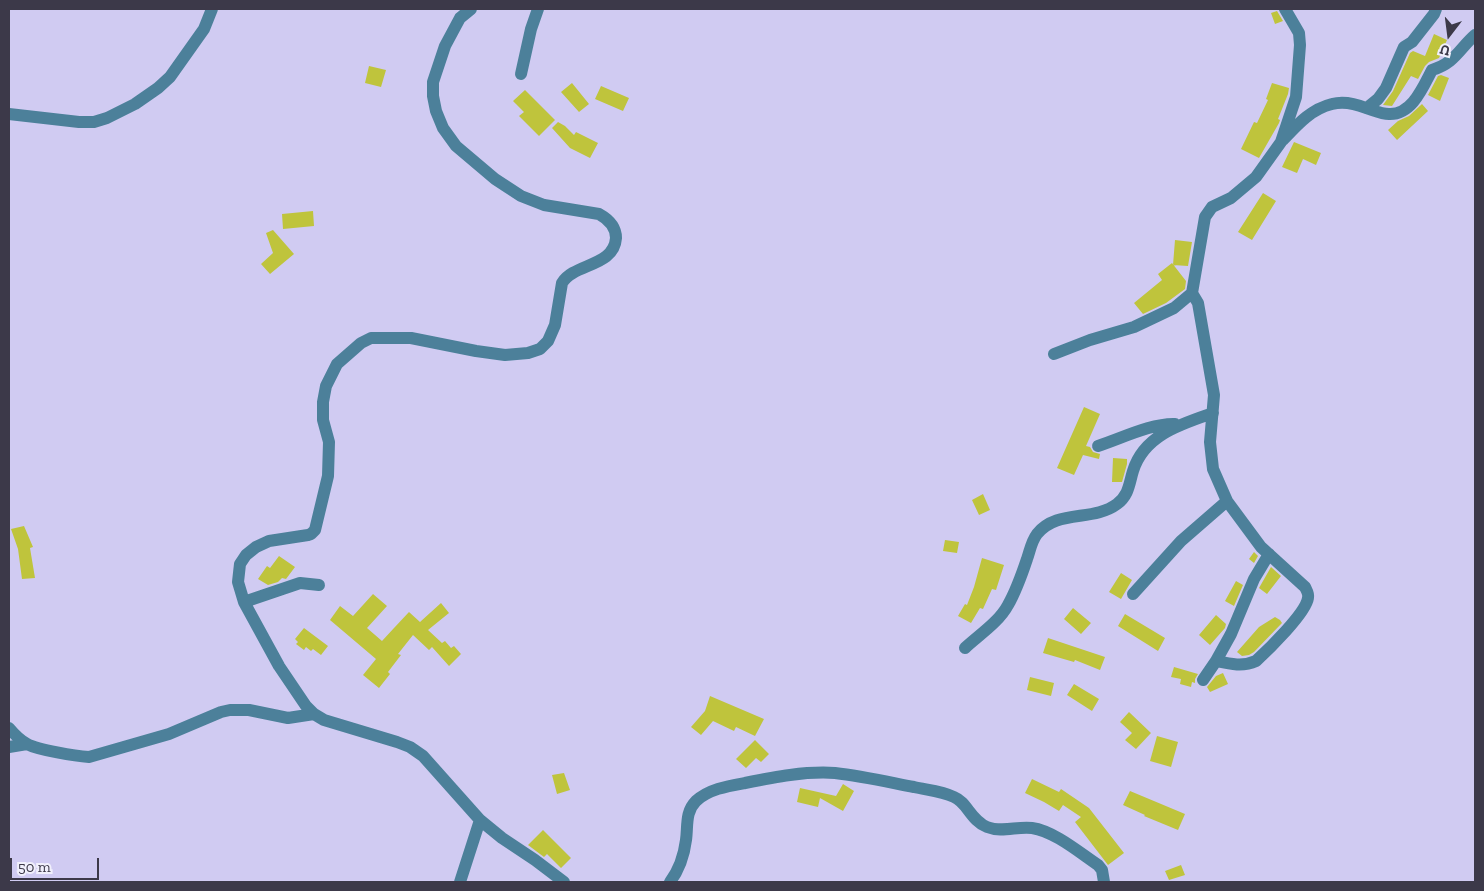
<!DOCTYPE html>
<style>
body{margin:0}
#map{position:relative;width:1484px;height:891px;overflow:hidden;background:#d0cbf2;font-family:"Zilla Slab",serif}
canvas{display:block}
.frame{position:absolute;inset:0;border:10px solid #3c3949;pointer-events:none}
.north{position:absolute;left:1424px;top:10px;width:50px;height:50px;-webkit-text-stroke:4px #f1f0fc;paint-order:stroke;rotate:195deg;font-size:14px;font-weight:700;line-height:20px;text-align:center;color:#3c3949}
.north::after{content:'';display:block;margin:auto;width:18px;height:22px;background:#3c3949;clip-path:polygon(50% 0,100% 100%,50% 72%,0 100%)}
.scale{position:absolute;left:10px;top:858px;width:89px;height:22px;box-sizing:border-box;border:2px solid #3c3949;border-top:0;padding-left:6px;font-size:15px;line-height:18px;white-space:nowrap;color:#3c3949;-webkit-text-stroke:4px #f1f0fc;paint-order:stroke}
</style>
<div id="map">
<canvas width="1484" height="891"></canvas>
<div class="frame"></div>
<div class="north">U</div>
<div class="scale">50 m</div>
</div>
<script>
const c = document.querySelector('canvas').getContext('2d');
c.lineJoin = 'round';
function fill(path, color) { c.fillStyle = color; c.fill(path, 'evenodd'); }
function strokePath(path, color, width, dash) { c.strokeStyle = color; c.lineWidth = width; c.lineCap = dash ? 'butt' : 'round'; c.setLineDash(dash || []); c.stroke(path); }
const building = new Path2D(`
 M1277 11 1283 21 1275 24 1271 13Z
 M1434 34 1447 40 1439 58 1429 62 1425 66 1418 79 1411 76 1392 106 1383 105 1393 91 1410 53 1413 51 1425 56Z
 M369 66 386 70 381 87 365 83Z
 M1441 75 1449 78 1440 101 1428 95 1438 76Z
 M572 83 589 104 579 112 561 92Z
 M1272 83 1289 88 1288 94 1278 119 1280 120 1279 123 1259 158 1241 149 1254 122 1257 123 1268 100 1266 99Z
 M601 86 629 98 623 111 595 99Z
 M525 90 555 120 539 136 519 116 524 112 513 101Z
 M1422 104 1428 111 1397 140 1388 130 1398 121 1409 116Z
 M558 122 565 126 574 135 576 132 598 143 590 158 570 148 552 128Z
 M1294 142 1321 153 1316 165 1303 159 1297 173 1282 167Z
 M1263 193 1276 201 1252 240 1238 232Z
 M313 211 314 226 283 229 282 214Z
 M273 230 294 254 270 274 261 264 273 253 266 233Z
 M1175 240 1192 242 1188 266 1173 265Z
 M1172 263 1186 281 1185 289 1166 303 1143 314 1134 303 1162 280 1158 274Z
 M1084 407 1100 414 1086 446 1090 447 1093 452 1100 454 1099 459 1083 455 1074 475 1057 468Z
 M1113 458 1127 459V464L1122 482H1112Z
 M983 494 990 510 979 515 972 500Z
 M24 526 33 547 30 548 35 578 22 579 18 549 11 529Z
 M945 540 959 542 957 553 943 551Z
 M1254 552 1258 556 1254 563 1249 559Z
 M279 556 295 567 286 579 282 578 278 582 268 585 258 579 267 566 270 568Z
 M982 558 1004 565 996 590 992 589 983 609 980 608 971 623 958 616 965 604 967 605 974 587Z
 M1271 567 1281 576 1267 594 1259 588Z
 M1121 573 1132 580 1121 599 1109 592Z
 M1236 581 1243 585 1234 606 1225 601Z
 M373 594 387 606 367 628 382 641 394 628 409 612 420 622 441 603 449 613 428 630 442 643 445 641 451 648 454 646 461 654 449 666 432 647 429 650 413 635 398 654 401 655 388 672 390 674 379 688 363 675 376 659 330 620 340 606 353 616Z
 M1073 608 1091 623 1081 634 1064 619Z
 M1125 614 1165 638 1158 651 1118 626Z
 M1216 615 1226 624 1225 628 1210 645 1199 635Z
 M1275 617 1280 620 1282 623 1254 652 1249 655 1242 656 1237 652 1259 627Z
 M304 628 328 646 321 655 313 649 311 651 306 647 304 650 296 644 298 642 295 639Z
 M1048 638 1105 657 1100 670 1075 660 1074 662 1043 653Z
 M1174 667 1198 674 1195 679V683L1192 682 1191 687 1180 684 1181 679 1171 677Z
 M1223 673 1228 684 1210 692 1207 687 1216 676Z
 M1030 677 1054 683 1051 696 1027 690Z
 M1074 684 1099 699 1092 711 1067 695Z
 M710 696 764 719 755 736 736 727 734 731 713 721 701 735 691 727 705 711Z
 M1129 712 1151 733 1136 749 1125 740 1132 733 1120 722Z
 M1157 736 1178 742 1171 767 1150 761Z
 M755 740 769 754 761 762 756 758 746 768 736 759Z
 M564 773 570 790 557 794 552 775Z
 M1032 779 1059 792 1061 789 1089 808 1124 853 1108 865 1075 822 1081 817 1063 805 1059 811 1044 802 1025 793Z
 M843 784 854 791 843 811 820 798 818 807 797 802 800 788 836 796Z
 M1130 791 1185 814 1178 830 1144 816 1145 815 1123 805Z
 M543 830 571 858 561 868 547 854 544 857 528 845Z
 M1181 865 1185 875 1169 880 1165 871Z`);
const minor = new Path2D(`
 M471 9 460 18 445 46 433 82V96L436 111 443 128 456 146 495 179 521 196 544 205 599 214C608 219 616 227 616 238 614 267 574 263 562 283L555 325 548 341 540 349 528 353 505 355 476 351 411 338H371L361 343 337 364 326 386 323 402V420L329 442 328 476 315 530 311 534 308 535 269 541 256 547 246 555 240 564 238 582 244 602 279 666 306 706 314 714 324 720 397 742 410 747 423 756 480 820 502 838 535 860 564 882
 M521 74 531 29 538 9
 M1367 108 1378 99 1386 88 1404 47 1412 42 1434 14 1436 9
 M9 114 79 122H94L107 118 135 104 158 88 170 77 204 29 212 9
 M1283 140C1297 125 1311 109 1332 104 1343 101 1356 104 1366 108 1373 110 1381 114 1389 114 1412 115 1423 87 1432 70 1455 63 1459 49 1475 35
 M1054 354 1090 340 1134 327 1174 308 1192 293
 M1098 446C1120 439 1152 423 1175 424
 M1133 594 1181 541 1227 501
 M244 602 300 583 319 585
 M965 648C979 635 999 622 1008 605 1016 591 1022 574 1027 559 1030 551 1031 542 1037 534 1057 509 1093 522 1117 504 1129 495 1129 484 1133 471 1144 435 1181 424 1213 413
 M1216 661C1230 664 1243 667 1256 661 1268 650 1306 613 1308 598 1309 594 1307 591 1305 587L1261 547 1227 501 1213 469 1210 442 1214 395 1198 303 1192 293 1205 217 1212 207 1231 198 1256 177 1281 142 1296 97 1300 45 1299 33 1285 9
 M1203 680 1216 661 1231 634 1254 579 1269 554
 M9 728C14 734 20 740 27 744 38 750 76 756 89 757L169 734 221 712 230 710H249L288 718 314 714
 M9 747 27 744
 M460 882 480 820
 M670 882C679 870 684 856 686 840 688 826 685 812 696 801 709 789 728 786 745 783 775 777 805 771 835 773 862 776 888 782 914 787 927 790 942 791 954 797 967 802 971 821 987 827 1002 833 1017 826 1032 828 1054 831 1080 853 1098 865L1102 870 1104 882`);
fill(building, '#bfc43c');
strokePath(minor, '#4c809a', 12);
</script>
